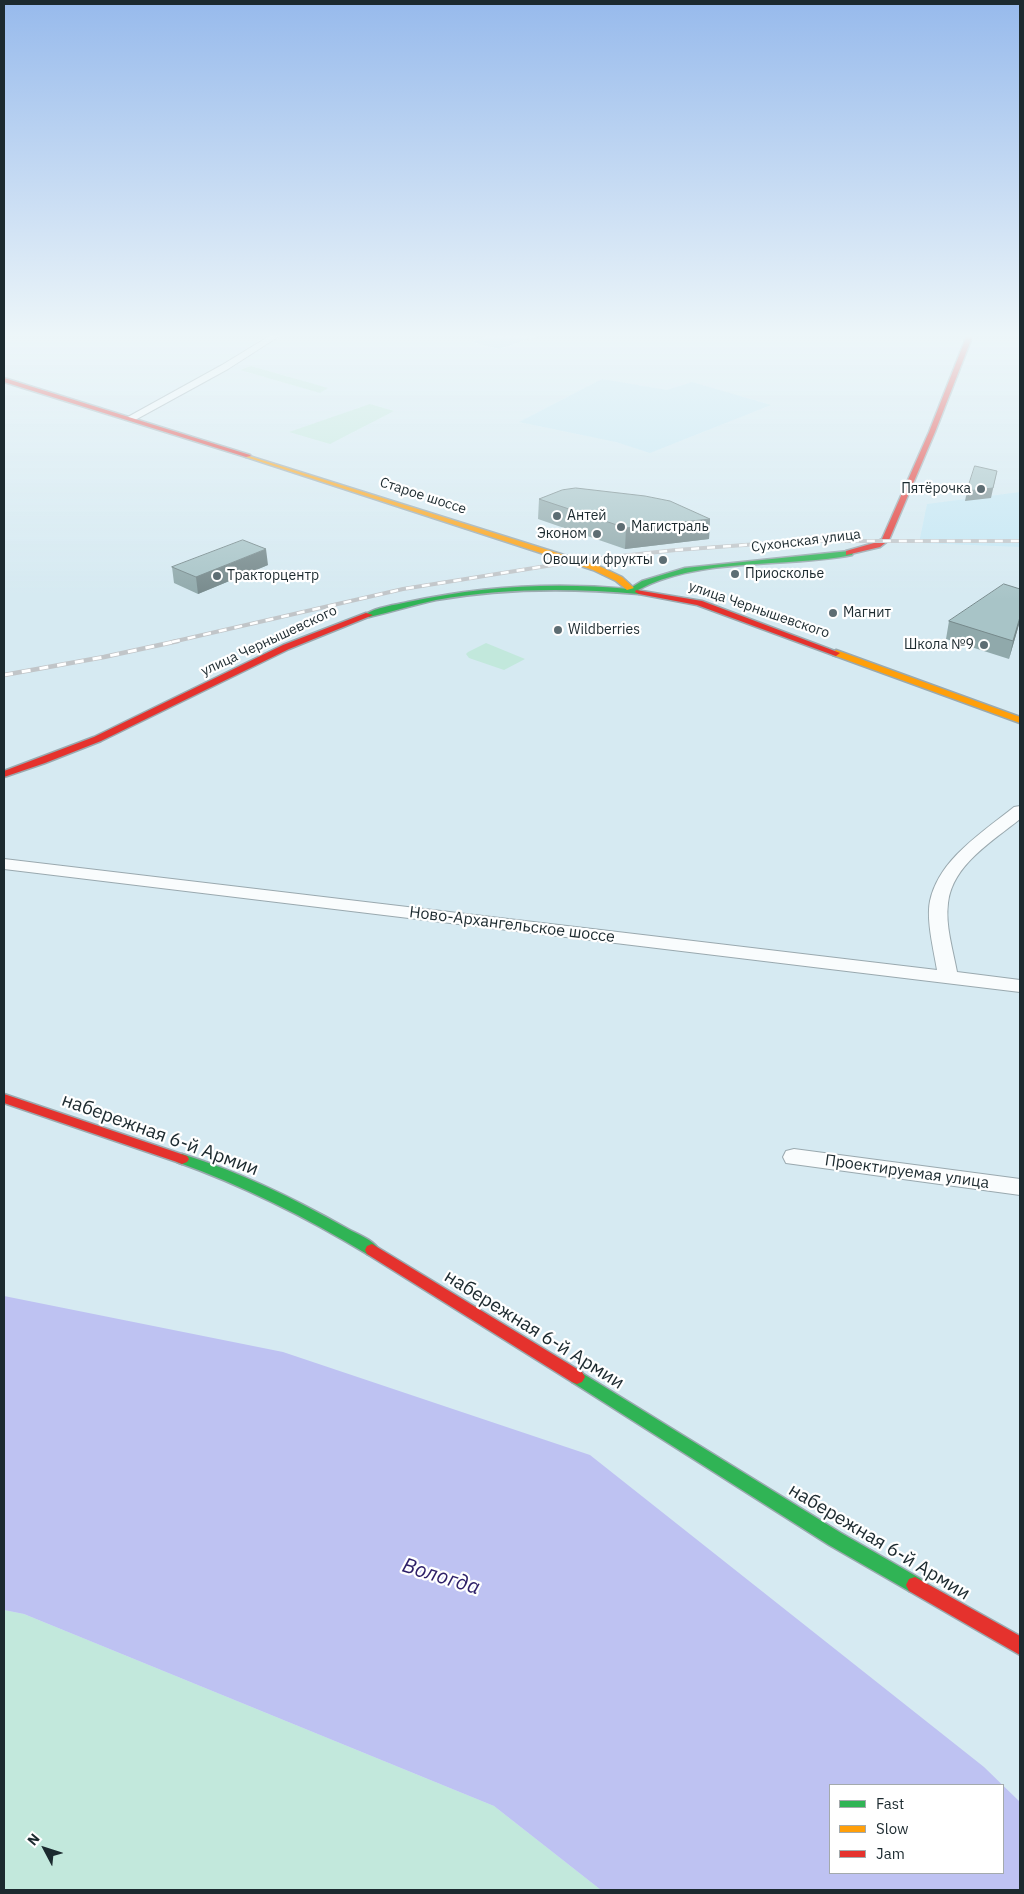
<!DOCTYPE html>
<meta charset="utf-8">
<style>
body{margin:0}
#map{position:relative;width:1024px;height:1894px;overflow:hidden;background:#d6eaf2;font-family:"IBM Plex Sans",sans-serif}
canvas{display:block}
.frame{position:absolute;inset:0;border:5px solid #1c2a2f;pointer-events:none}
.legend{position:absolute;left:829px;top:1784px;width:175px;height:90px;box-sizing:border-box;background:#fff;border:1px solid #a4aaac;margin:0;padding:6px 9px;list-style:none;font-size:15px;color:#1c2a2f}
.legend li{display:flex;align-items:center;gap:10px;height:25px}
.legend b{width:25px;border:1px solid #a4aaac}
.north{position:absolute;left:20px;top:1824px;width:50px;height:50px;-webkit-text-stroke:4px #fff;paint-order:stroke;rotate:310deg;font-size:14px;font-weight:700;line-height:20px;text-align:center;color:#1c2a2f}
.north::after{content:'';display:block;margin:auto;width:18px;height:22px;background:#1c2a2f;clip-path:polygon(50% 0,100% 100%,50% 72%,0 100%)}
</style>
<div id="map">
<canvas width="1024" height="1894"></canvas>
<div class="frame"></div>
<ul class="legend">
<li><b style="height:6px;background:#30b455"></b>Fast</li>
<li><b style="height:6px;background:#ff9f0a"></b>Slow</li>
<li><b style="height:6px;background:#e5322d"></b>Jam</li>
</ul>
<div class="north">N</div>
</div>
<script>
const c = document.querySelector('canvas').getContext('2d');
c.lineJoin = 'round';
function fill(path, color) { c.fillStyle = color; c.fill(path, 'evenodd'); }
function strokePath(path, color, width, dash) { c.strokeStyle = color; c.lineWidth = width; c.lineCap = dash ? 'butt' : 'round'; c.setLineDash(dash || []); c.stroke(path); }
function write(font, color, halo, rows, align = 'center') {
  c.font = font + ' "IBM Plex Sans",sans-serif'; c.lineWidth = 4.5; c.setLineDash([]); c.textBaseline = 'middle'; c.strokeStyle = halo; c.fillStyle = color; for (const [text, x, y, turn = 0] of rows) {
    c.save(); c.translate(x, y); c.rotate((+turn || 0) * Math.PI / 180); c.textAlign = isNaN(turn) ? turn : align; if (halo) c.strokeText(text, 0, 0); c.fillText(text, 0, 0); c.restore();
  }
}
const built = new Path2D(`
 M490 335H540L499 349 471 342Z
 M602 379 667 390 692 382 771 405 650 453 616 442 519 422Z
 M1020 492V547L919 543 927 504Z`);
const green = new Path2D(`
 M251 366 328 388 320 393 240 370Z
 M370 404 394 411 330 444 289 432Z
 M486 643 525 659 504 670 469 658 466 654 468 652Z
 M4 1610 24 1614 494 1806 601 1890H4Z`);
const water = new Path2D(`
 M4 1296 283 1352 590 1455 984 1767 1020 1802V1890H601L494 1806 24 1614 4 1610ZM830 1785H1003V1873H830Z`);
const street = new Path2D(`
 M271 335H281L228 369 135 420 131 421 126 418 222 365Z
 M1020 806V819C993 841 952 865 948 903 945 925 953 950 957 972L1020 980V992L4 869V859L937 970C934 951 926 920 930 901 939 859 983 832 1014 807Z
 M794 1149 1020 1179V1195L786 1163 783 1157 786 1151Z`);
const fast = new Path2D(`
 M849 551 853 553 852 555C786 568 698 557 638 590L643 592 639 594C571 588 503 588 436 600 413 605 391 612 369 617L365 615C375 607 396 605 408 602 482 586 554 582 629 589L642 581 685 568Z
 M182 1154C240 1172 295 1199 348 1229 357 1234 374 1240 379 1250L377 1254 372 1256 367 1254C306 1217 244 1186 177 1162L175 1159 177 1156Z
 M577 1370 841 1533 921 1579 924 1585 921 1591 915 1593 909 1591 829 1545 572 1382 569 1377 572 1372Z`);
const slow = new Path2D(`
 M246 455 599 566 622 577 634 588 627 590 616 581 593 570 246 457Z
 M836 650 1020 717V723L833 655 832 653Z`);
const jam = new Path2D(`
 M967 335H973L935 432 889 540 880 547 846 555V551L874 543 882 539 929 432Z
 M4 378 250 455 251 456 246 457 4 382Z
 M636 590 702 601 840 653 836 656 833 655 697 605 639 594 635 592Z
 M366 613 373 615 289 649 101 741 45 763 4 777V771L94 737 283 645Z
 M4 1094 187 1156 189 1159 187 1162 182 1164 177 1162 4 1103Z
 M372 1244 582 1372 585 1377 582 1382 577 1384 572 1382 367 1254 365 1250 367 1246Z
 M915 1577 1020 1636V1655L909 1591 906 1585 909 1579Z`);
const railFar1 = new Path2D(`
 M172 642 403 589 584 560 676 550 799 541H1020`);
const rail = new Path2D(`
 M4 675 104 657 178 641`);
const wall = new Path2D(`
 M539 499 710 519 709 539 625 549 538 519Z
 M268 565 198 594 174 583 172 567Z
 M949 621H1020L1009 659 946 639Z`);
const shadedWall = new Path2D(`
 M997 471 991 498 965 501 967 491Z
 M710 519 709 539 625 549 626 528Z
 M266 549 268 565 198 594 196 577Z
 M1020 617V621L1009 659 1013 641Z`);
const building = new Path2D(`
 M975 466 997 471 993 488 967 491Z
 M576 488 645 496 670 501 710 519 626 528 539 499 562 490Z
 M243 540 266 549 196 577 172 567Z
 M1004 584 1020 589V617L1013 641 949 621Z`);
const markers = [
 [981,489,5,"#5d6d73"],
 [557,516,5,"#5d6d73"],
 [621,527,5,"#5d6d73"],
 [597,534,5,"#5d6d73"],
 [663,560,5,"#5d6d73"],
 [735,574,5,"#5d6d73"],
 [217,576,5,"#5d6d73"],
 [833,613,5,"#5d6d73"],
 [558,630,5,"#5d6d73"],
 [984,645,5,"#5d6d73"]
];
const farPoinames = [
 ["Пятёрочка",971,489,"right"],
 ["Антей",567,516],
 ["Магистраль",631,527],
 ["Эконом",587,534,"right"],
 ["Овощи и фрукты",653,560,"right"],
 ["Приосколье",745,574],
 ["Тракторцентр",227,576],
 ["Магнит",843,613],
 ["Wildberries",568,630],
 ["Школа №9",974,645,"right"]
];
const farStreetnames = [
 ["Старое шоссе",423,496,18],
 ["Сухонская улица",806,541,-7],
 ["улица Чернышевского",759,610,19],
 ["улица Чернышевского",269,641,-25]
];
const streetNames = [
 ["Ново-Архангельское шоссе",512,925,7],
 ["Проектируемая улица",907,1172,8]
];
const nearStreetnames = [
 ["набережная 6-й Армии",160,1135,20],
 ["набережная 6-й Армии",534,1330,32],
 ["набережная 6-й Армии",879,1542,31]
];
const nearWaternames = [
 ["Вологда",441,1577,17]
];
fill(built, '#c5e7f4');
fill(green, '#c2e8dc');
fill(water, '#bec2f2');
strokePath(street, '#9aa9af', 2);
strokePath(fast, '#9aa9af', 3);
strokePath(slow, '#9aa9af', 3);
strokePath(jam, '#9aa9af', 3);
fill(street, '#f9fcfd');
fill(fast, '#30b455');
fill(slow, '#ff9f0a');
fill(jam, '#e5322d');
strokePath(railFar1, '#c1c5c8', 4);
strokePath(rail, '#c1c5c8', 4.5);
strokePath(railFar1, '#fff', 2.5, [8]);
strokePath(rail, '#fff', 3, [9]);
fill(wall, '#90a9ab');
fill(shadedWall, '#76898b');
fill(building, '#a8c4c7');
strokePath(building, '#76898b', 1);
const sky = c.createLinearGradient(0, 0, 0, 600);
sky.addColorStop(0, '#97baec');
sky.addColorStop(0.56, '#edf6f9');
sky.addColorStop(1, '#edf6f900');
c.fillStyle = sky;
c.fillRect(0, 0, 1024, 600);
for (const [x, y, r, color] of markers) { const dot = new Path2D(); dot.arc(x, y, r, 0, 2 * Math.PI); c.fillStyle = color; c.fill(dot); strokePath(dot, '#fff', 2); }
write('14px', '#1c2a2f', '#fff', farPoinames, 'left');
write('14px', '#1c2a2f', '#fff', farStreetnames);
write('16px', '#1c2a2f', '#fff', streetNames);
write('19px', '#1c2a2f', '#fff', nearStreetnames);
write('italic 21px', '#2d1f68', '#fff', nearWaternames);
</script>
